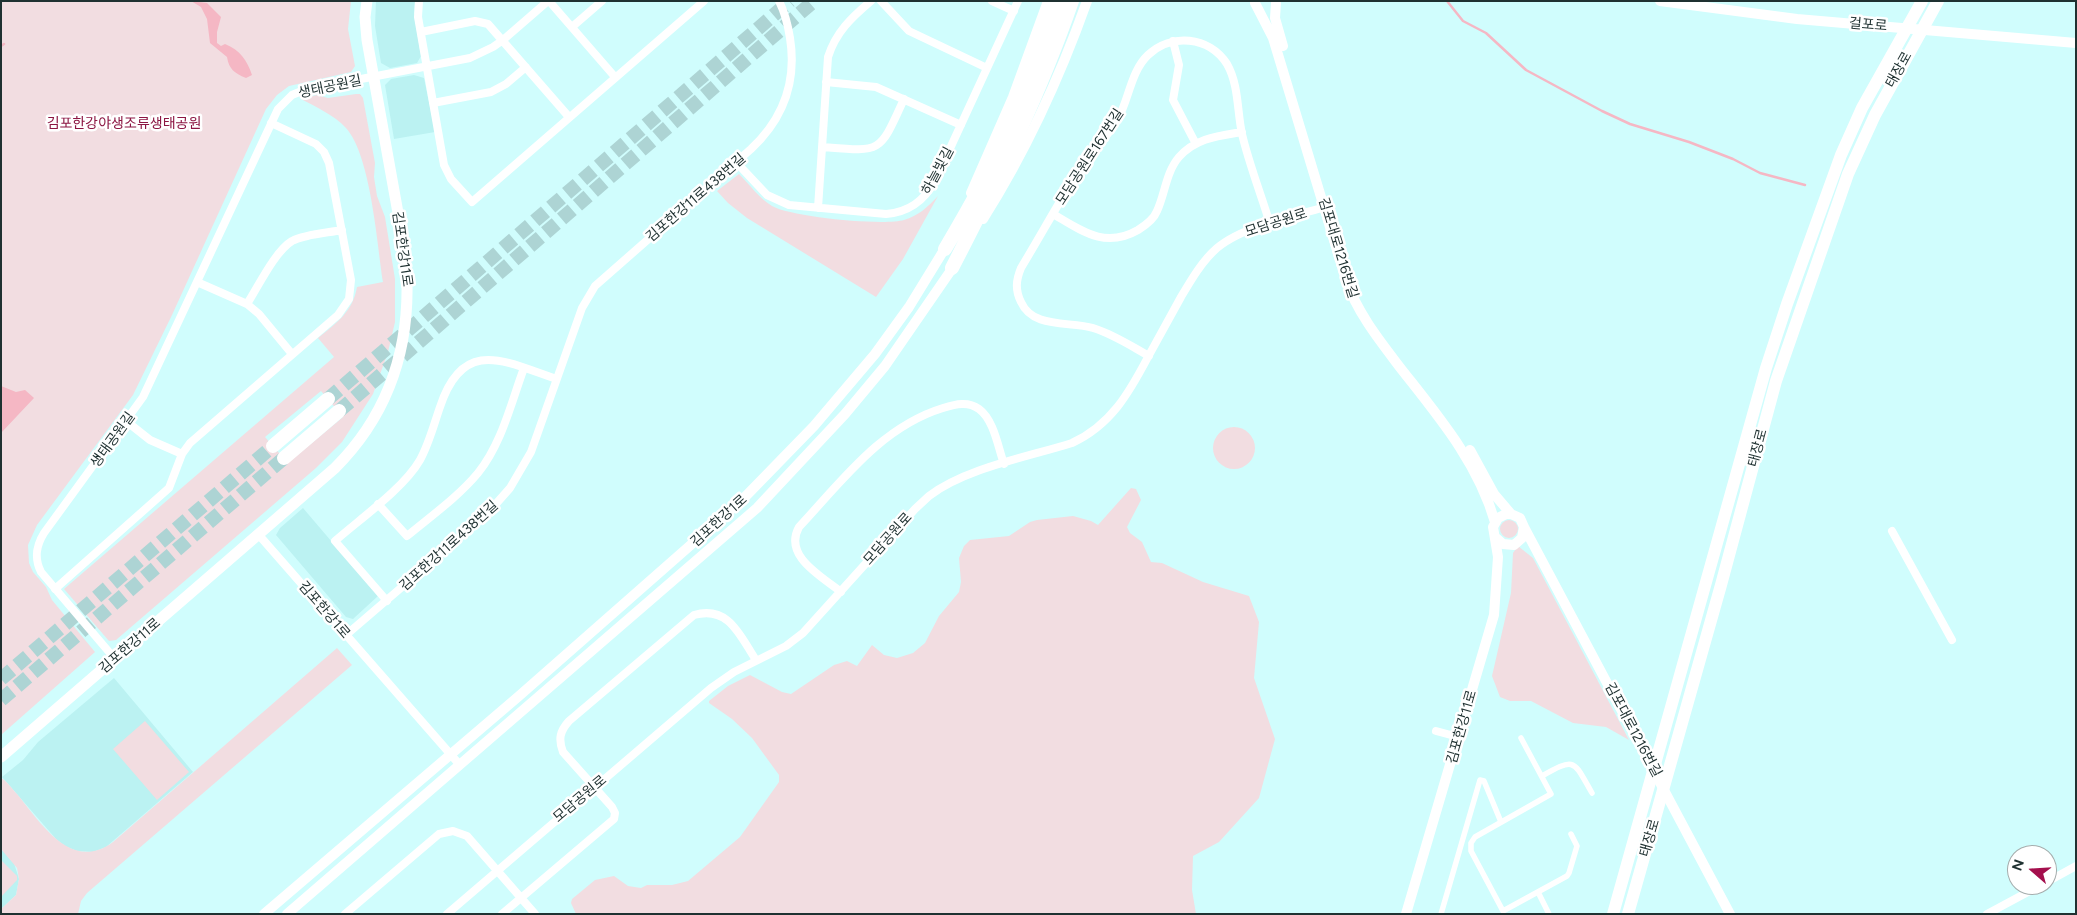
<!DOCTYPE html>
<meta charset="utf-8">
<style>
body{margin:0}
#map{position:relative;width:2077px;height:915px;overflow:hidden;background:#d0fdfd;font-family:Figtree,sans-serif}
canvas{display:block}
.frame{position:absolute;inset:0;border:2px solid #1f3131;pointer-events:none}
.north{position:absolute;left:2007px;top:845px;width:50px;height:50px;box-sizing:border-box;background:#fff;border:1px solid #a5adad;border-radius:50%;rotate:289deg;font-size:14px;font-weight:700;line-height:20px;text-align:center;color:#1f3131}
.north::after{content:'';display:block;margin:auto;width:18px;height:22px;background:#a40f4d;clip-path:polygon(50% 0,100% 100%,50% 72%,0 100%)}
</style>
<div id="map">
<canvas width="2077" height="915"></canvas>
<div class="frame"></div>
<div class="north">N</div>
</div>
<script>
const c = document.querySelector('canvas').getContext('2d');
c.lineJoin = 'round';
function fill(path, color) { c.fillStyle = color; c.fill(path, 'evenodd'); }
function strokePath(path, color, width, dash) { c.strokeStyle = color; c.lineWidth = width; c.lineCap = dash ? 'butt' : 'round'; c.setLineDash(dash || []); c.stroke(path); }
function write(font, color, halo, rows, align = 'center') {
  c.font = font + ' Figtree,"Noto Sans KR",sans-serif'; c.lineWidth = 5; c.setLineDash([]); c.textBaseline = 'middle'; c.strokeStyle = halo; c.fillStyle = color; for (const [text, x, y, turn = 0] of rows) {
    c.save(); c.translate(x, y); c.rotate((+turn || 0) * Math.PI / 180); c.textAlign = isNaN(turn) ? turn : align; if (halo) c.strokeText(text, 0, 0); c.fillText(text, 0, 0); c.restore();
  }
}
const built = new Path2D(`
 M376 1H415L414 14 421 56 417 63 390 68 381 63 375 26Z
 M414 75 424 78 435 132 394 139 385 85 391 79Z
 M303 508 378 596 353 619 346 617 276 535 280 528Z
 M114 678 193 772 106 847 93 852 77 851 65 846 56 839 2 777 23 760 38 742Z
 M1 849 14 863 19 879 16 895 1 909Z`);
const green = new Path2D(`
 M1 1H351L348 29 355 66 351 72 289 86 277 95 266 109 172 315 133 395 37 525 28 545 29 563 33 572 46 587 52 600 95 652 1 735Z
 M356 94H360L363 98 375 163 374 177 377 196 385 217 395 279V322L388 352 373 394 342 442 316 468 116 640 109 641 64 589 334 357 318 338C337 323 353 311 357 287L383 282C377 244 371 156 346 128 334 115 316 107 301 99L317 95 328 98ZM321 391 343 417 288 463 265 437Z
 M739 174C750 185 759 198 772 206 791 217 883 226 904 220 918 216 928 207 938 196L903 259 876 297 747 218 728 203 717 191Z
 M1213 448a21 21 0 1 1 42 0a21 21 0 1 1-42 0Z
 M1131 488 1136 489 1141 500 1127 527 1130 533 1142 542 1151 562 1162 563 1203 582 1249 596 1259 622 1254 678 1275 739 1259 798 1219 842 1193 856 1192 890 1196 914H576L571 903 572 899 595 880 614 876 628 886 641 888 647 885H672L688 881 740 837 779 782V775L752 738 732 719 709 703V701L728 686 750 675 782 692 791 694 834 665 847 661 857 666 872 645 884 655 897 658 913 653 925 643 939 616 959 592 961 582 959 558 964 546 970 540 1009 536 1030 522 1037 520 1073 516 1091 521 1098 525Z
 M1500 529a9 9 0 1 1 18 0a9 9 0 1 1-18 0Z
 M1518 546 1533 558 1629 740 1606 727 1573 723 1531 701H1510L1500 697 1492 676 1511 593 1513 553Z
 M337 648 352 665 87 893 81 901 78 914H1V909L16 895 19 879 17 868 1 849V778C7 781 12 789 17 794 41 823 71 873 113 842Z
 M145 721 189 772 157 800 113 749Z
 M1 860 17 876V880L1 897Z`);
const water = new Path2D(`
 M191 1 207 3 221 17 217 32V43L221 46 225 44C240 50 247 60 252 75L246 78C234 73 229 69 227 57L210 43 207 19 201 7Z
 M1 386 16 392 25 390 34 398 1 433Z`);
const stream = new Path2D(`
 M1447 1 1463 21 1486 33 1526 70 1602 111 1630 124 1689 142 1733 159 1760 173 1805 185
 M1 46 4 44`);
const trunkTunnel = new Path2D(`
 M328 399 790 1
 M339 411 814 1
 M1 679 273 446
 M1 700 284 458`);
const pedestrian = new Path2D(`
 M1521 738 1551 794 1475 837 1471 843V851L1503 911 1567 876 1569 873 1577 846 1571 834
 M1542 776C1576 757 1573 760 1592 793
 M1538 892 1549 914
 M1441 914 1480 780 1484 781 1501 822`);
const minor = new Path2D(`
 M419 1 418 17 444 165 451 179 472 202 704 1
 M549 1 615 77
 M881 1 909 31 987 68
 M992 1 1014 11
 M572 27 602 1
 M421 32 475 21 488 24 569 117
 M1173 41 1179 65 1173 100 1196 144
 M826 82 876 87 961 125
 M433 103 491 92 506 84 526 67
 M822 147C882 152 879 154 904 99
 M736 162 767 195 789 205 886 214C909 212 924 201 935 181L1018 1
 M818 208 828 57C836 32 851 18 871 1
 M1053 214C1082 231 1105 249 1138 230 1146 225 1154 219 1157 211 1165 194 1166 172 1179 157 1196 138 1218 136 1242 132
 M197 282 247 304 259 314 292 354
 M247 304C258 287 275 251 292 241 306 234 327 233 342 230
 M1149 356C1131 346 1113 334 1093 328 1069 321 1033 329 1021 302 1015 290 1016 280 1021 268 1041 235 1060 200 1081 167 1092 150 1108 137 1118 119 1129 99 1131 71 1148 55 1171 33 1209 36 1227 64 1239 85 1237 111 1242 134 1249 164 1261 194 1270 224
 M126 421 150 440 182 454
 M378 504 407 536C431 516 458 497 478 473 502 443 511 403 524 368
 M1892 531 1952 640
 M258 534 459 764
 M55 589 169 488 182 454 190 443 338 315 349 299 351 280 329 163 324 152 316 144 271 123
 M841 592C821 576 783 556 799 527 842 481 881 427 943 408 956 404 968 401 979 409 994 420 998 447 1004 464
 M387 601 335 541C360 519 404 488 420 460 429 444 434 424 440 407 463 337 504 361 556 379
 M346 635 487 514 510 488 531 452 582 308 595 286 751 149C783 119 797 82 790 38 788 25 785 13 779 1
 M115 659 41 572C34 558 36 546 44 533L143 397 278 109 292 95 304 90 470 58 493 47 503 40 548 1
 M1436 731 1462 738
 M2047 882 2076 866
 M345 914 439 834 453 831 467 836 535 914
 M447 914 711 688 734 672 786 646 803 633 915 509 929 496C966 468 1028 457 1072 443 1111 425 1129 393 1148 357 1159 337 1170 317 1181 297 1191 280 1202 261 1217 248 1243 226 1296 215 1330 206
 M502 914 614 819 615 813 612 807 563 752C558 739 560 731 569 721L694 615C729 605 740 636 756 660
 M1987 914 2041 885`);
const tertiary = new Path2D(`
 M1660 1 1797 19 2076 43
 M1255 3 1273 38 1346 280C1358 314 1380 341 1402 370 1439 417 1478 463 1495 522
 M1276 3 1275 18 1283 46
 M971 193 1013 97 1048 1
 M983 219C1026 151 1060 77 1087 1
 M1470 450 1494 494 1511 514
 M1524 527 1730 914
 M264 914 519 696 743 499 814 426 875 354 909 307 947 245
 M287 914 757 508 845 414 885 366 956 263
 M1406 914 1494 615 1498 557 1493 527 1498 518 1506 514H1511L1520 518 1524 527 1522 538 1514 545 1503 544 1495 537`);
const secondary = new Path2D(`
 M1 757 335 468C395 408 414 335 405 252L367 40 365 17 367 1`);
const primary = new Path2D(`
 M1613 914 1766 368 1787 304 1841 155 1862 108 1922 1
 M1628 914 1721 585 1776 381 1848 174 1875 115 1938 1`);
const trunk = new Path2D(`
 M945 249C970 207 994 164 1014 120 1031 81 1045 41 1059 1
 M952 268C997 181 1040 94 1072 1
 M273 446 328 399
 M284 458 339 411`);
const streetNames = [
 ["걸포로",1868,25,5],
 ["태장로",1899,70,-61],
 ["생태공원길",330,87,-12],
 ["모담공원로167번길",1090,157,-57],
 ["하늘빛길",938,171,-62],
 ["김포한강11로438번길",696,198,-41],
 ["모담공원로",1276,223,-18],
 ["김포대로1216번길",1338,248,73],
 ["김포한강11로",402,249,82],
 ["생태공원길",113,440,-54],
 ["태장로",1758,448,-75],
 ["김포한강1로",719,521,-42],
 ["모담공원로",888,539,-48],
 ["김포한강11로438번길",449,546,-42],
 ["김포한강1로",324,610,49],
 ["김포한강11로",130,646,-41],
 ["김포한강11로",1462,727,-74],
 ["김포대로1216번길",1633,730,62],
 ["모담공원로",580,799,-40],
 ["태장로",1650,838,-74]
];
const parkNames = [
 ["김포한강야생조류생태공원",124,124]
];
fill(built, '#bbf2f2');
fill(green, '#f2dde1');
fill(water, '#f5b7c4');
strokePath(stream, '#f5b7c4', 2.5);
strokePath(trunkTunnel, '#add4d4', 14, [14, 7]);
strokePath(pedestrian, '#fff', 5.5);
strokePath(minor, '#fff', 8);
strokePath(tertiary, '#fff', 10);
strokePath(secondary, '#fff', 11);
strokePath(primary, '#fff', 12);
strokePath(trunk, '#fff', 14);
write('14px', '#1f3131', '#fff', streetNames);
write('14px', '#8c1643', '#fff', parkNames);
</script>
